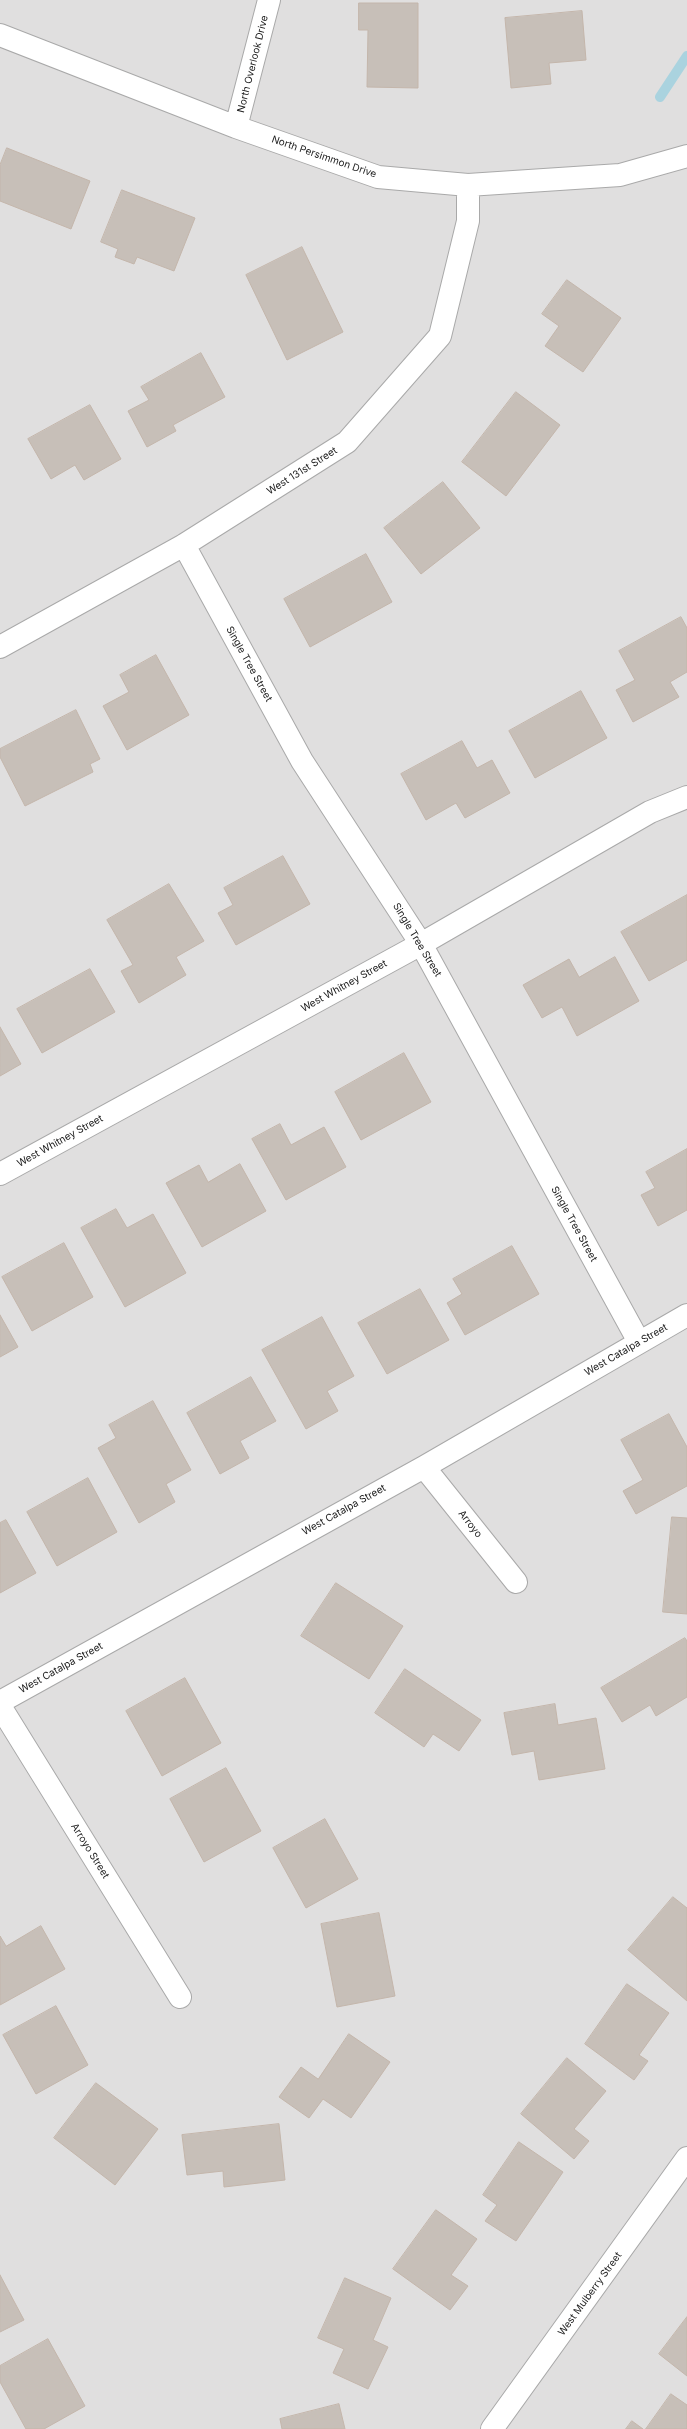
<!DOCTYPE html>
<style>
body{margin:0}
canvas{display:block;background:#f2efe9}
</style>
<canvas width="687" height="2429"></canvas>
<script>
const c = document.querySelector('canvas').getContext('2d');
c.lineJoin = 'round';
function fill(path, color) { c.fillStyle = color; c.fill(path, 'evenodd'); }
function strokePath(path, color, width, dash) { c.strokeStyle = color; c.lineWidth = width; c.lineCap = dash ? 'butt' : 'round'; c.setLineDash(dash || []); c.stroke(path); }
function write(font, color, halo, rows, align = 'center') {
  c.font = font + ' Inter,sans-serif'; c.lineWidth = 3; c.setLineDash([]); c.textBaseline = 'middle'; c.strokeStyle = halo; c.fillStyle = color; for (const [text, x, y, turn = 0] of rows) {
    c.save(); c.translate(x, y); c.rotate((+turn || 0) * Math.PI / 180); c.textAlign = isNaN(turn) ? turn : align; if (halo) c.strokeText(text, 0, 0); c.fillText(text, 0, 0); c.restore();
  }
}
const residential = new Path2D(`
 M0 0H687V2429H0Z`);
const stream = new Path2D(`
 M660 97 687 56`);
const building = new Path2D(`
 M359 3H418V88L367 87 368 30H359Z
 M582 11 586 60 549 63 551 84 511 88 505 18Z
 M7 148 90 181 71 229 0 201V165Z
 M122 190 195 218 174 271 137 257 134 264 115 257 118 249 101 242Z
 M302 247 343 332 287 360 246 275Z
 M567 280 621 318 583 372 545 346 559 326 542 314Z
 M201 353 225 397 173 425 176 431 147 447 128 411 149 400 141 387Z
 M516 392 560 425 506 496 462 462Z
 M90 405 121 459 84 480 75 465 51 479 28 439Z
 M443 482 480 528 421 574 384 528Z
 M366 554 392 602 310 647 284 599Z
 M681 617 687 628V672L670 682 679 697 633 722 616 690 635 680 619 651Z
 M156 655 189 715 127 750 103 706 129 692 120 675Z
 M581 691 607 738 535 778 509 731Z
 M76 710 100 759 90 764 93 772 25 806 0 757V749Z
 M462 741 477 768 492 760 510 793 465 818 456 803 426 820 401 774Z
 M283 856 310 904 236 945 218 913 233 905 224 888Z
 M169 884 204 941 176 957 186 975 139 1003 121 971 133 965 107 920Z
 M687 895V960L649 981 621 932Z
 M615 957 639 1001 577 1036 562 1007 542 1018 523 985 569 959 579 977Z
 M90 969 115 1012 42 1053 17 1009Z
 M0 1027 21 1064 0 1076Z
 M404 1053 431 1102 361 1140 335 1092Z
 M280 1124 291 1145 324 1127 346 1167 286 1200 252 1139Z
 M687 1149V1210L658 1226 641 1195 655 1188 646 1172Z
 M240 1164 266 1211 202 1247 166 1183 199 1165 208 1182Z
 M116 1209 127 1228 153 1214 186 1273 125 1307 81 1228Z
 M64 1243 93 1297 32 1331 2 1277Z
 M512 1246 539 1294 465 1335 447 1303 462 1294 453 1279Z
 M420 1289 449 1340 387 1374 358 1323Z
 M0 1315 18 1347 0 1357Z
 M322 1317 354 1376 327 1391 338 1411 306 1429 262 1350Z
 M251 1377 276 1421 240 1441 249 1458 220 1474 187 1413Z
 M153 1401 191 1470 166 1484 175 1502 139 1523 98 1448 116 1438 109 1425Z
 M669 1414 687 1447V1486L636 1514 623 1491 643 1480 621 1440Z
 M88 1478 117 1532 57 1566 27 1512Z
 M672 1517 687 1518V1614L663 1612Z
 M6 1520 36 1573 0 1593V1523Z
 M336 1583 403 1626 369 1679 301 1636Z
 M685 1638 687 1641V1697L656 1716 650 1705 622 1722 601 1688Z
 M405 1669 481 1720 459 1751 433 1734 424 1747 375 1713Z
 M185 1678 221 1743 162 1776 126 1711Z
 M555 1704 558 1725 596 1718 605 1769 539 1780 534 1751 512 1755 504 1713Z
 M226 1768 261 1831 204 1862 170 1799Z
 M325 1819 358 1879 306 1908 273 1848Z
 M673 1897 687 1908V2001L628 1950Z
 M379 1913 395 1996 337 2007 321 1924Z
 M41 1926 65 1969 0 2005V1936L6 1946Z
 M627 1984 669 2013 639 2055 648 2061 634 2080 585 2044Z
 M56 2006 88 2065 36 2094 3 2035Z
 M349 2034 390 2062 351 2118 323 2099 309 2118 279 2097 301 2067 318 2079Z
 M567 2058 606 2091 574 2129 589 2141 574 2159 521 2114Z
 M96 2083 158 2129 115 2185 54 2138Z
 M279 2124 285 2180 224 2187 223 2171 187 2175 182 2135Z
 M519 2142 563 2172 516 2241 485 2221 497 2205 483 2195Z
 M436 2210 477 2239 451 2275 468 2286 450 2310 393 2269Z
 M0 2275 24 2320 0 2332Z
 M345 2278 391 2298 373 2340 388 2347 368 2389 333 2373 344 2349 318 2338Z
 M687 2317V2376L659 2354Z
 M48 2339 85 2406 44 2429H26L0 2382V2366Z
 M671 2394 687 2405V2429H646Z
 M339 2404 345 2429H282L280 2419Z
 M632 2421 643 2429H626Z`);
const street = new Path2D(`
 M0 35 236 127 378 177 468 185 620 175 687 156
 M236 127 269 0
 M184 545 302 761 421 944 639 1342
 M0 647 184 545 347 442 440 336 468 221V185
 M0 1174 421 944 650 812 687 797
 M424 1467 516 1582
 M0 1702 424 1467 687 1315
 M0 1706 180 1997
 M492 2429 687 2158`);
const streetNames = [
 ["North Overlook Drive",253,64,-76],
 ["North Persimmon Drive",324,157,19],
 ["West 131st Street",302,471,-32],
 ["Single Tree Street",249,664,61],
 ["Single Tree Street",417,940,59],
 ["West Whitney Street",344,986,-29],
 ["West Whitney Street",60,1141,-29],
 ["Single Tree Street",574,1224,61],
 ["West Catalpa Street",626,1350,-30],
 ["West Catalpa Street",344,1510,-29],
 ["Arroyo",470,1524,52],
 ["West Catalpa Street",61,1668,-29],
 ["Arroyo Street",90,1851,58],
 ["West Mulberry Street",590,2294,-54]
];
fill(residential, '#e0dfdf');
strokePath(stream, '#aad3df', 10);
fill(building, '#c7bfb8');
strokePath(building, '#c4b6ab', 1);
strokePath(street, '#a9a9a9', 24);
strokePath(street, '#fff', 22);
write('10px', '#222', '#fff', streetNames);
</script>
